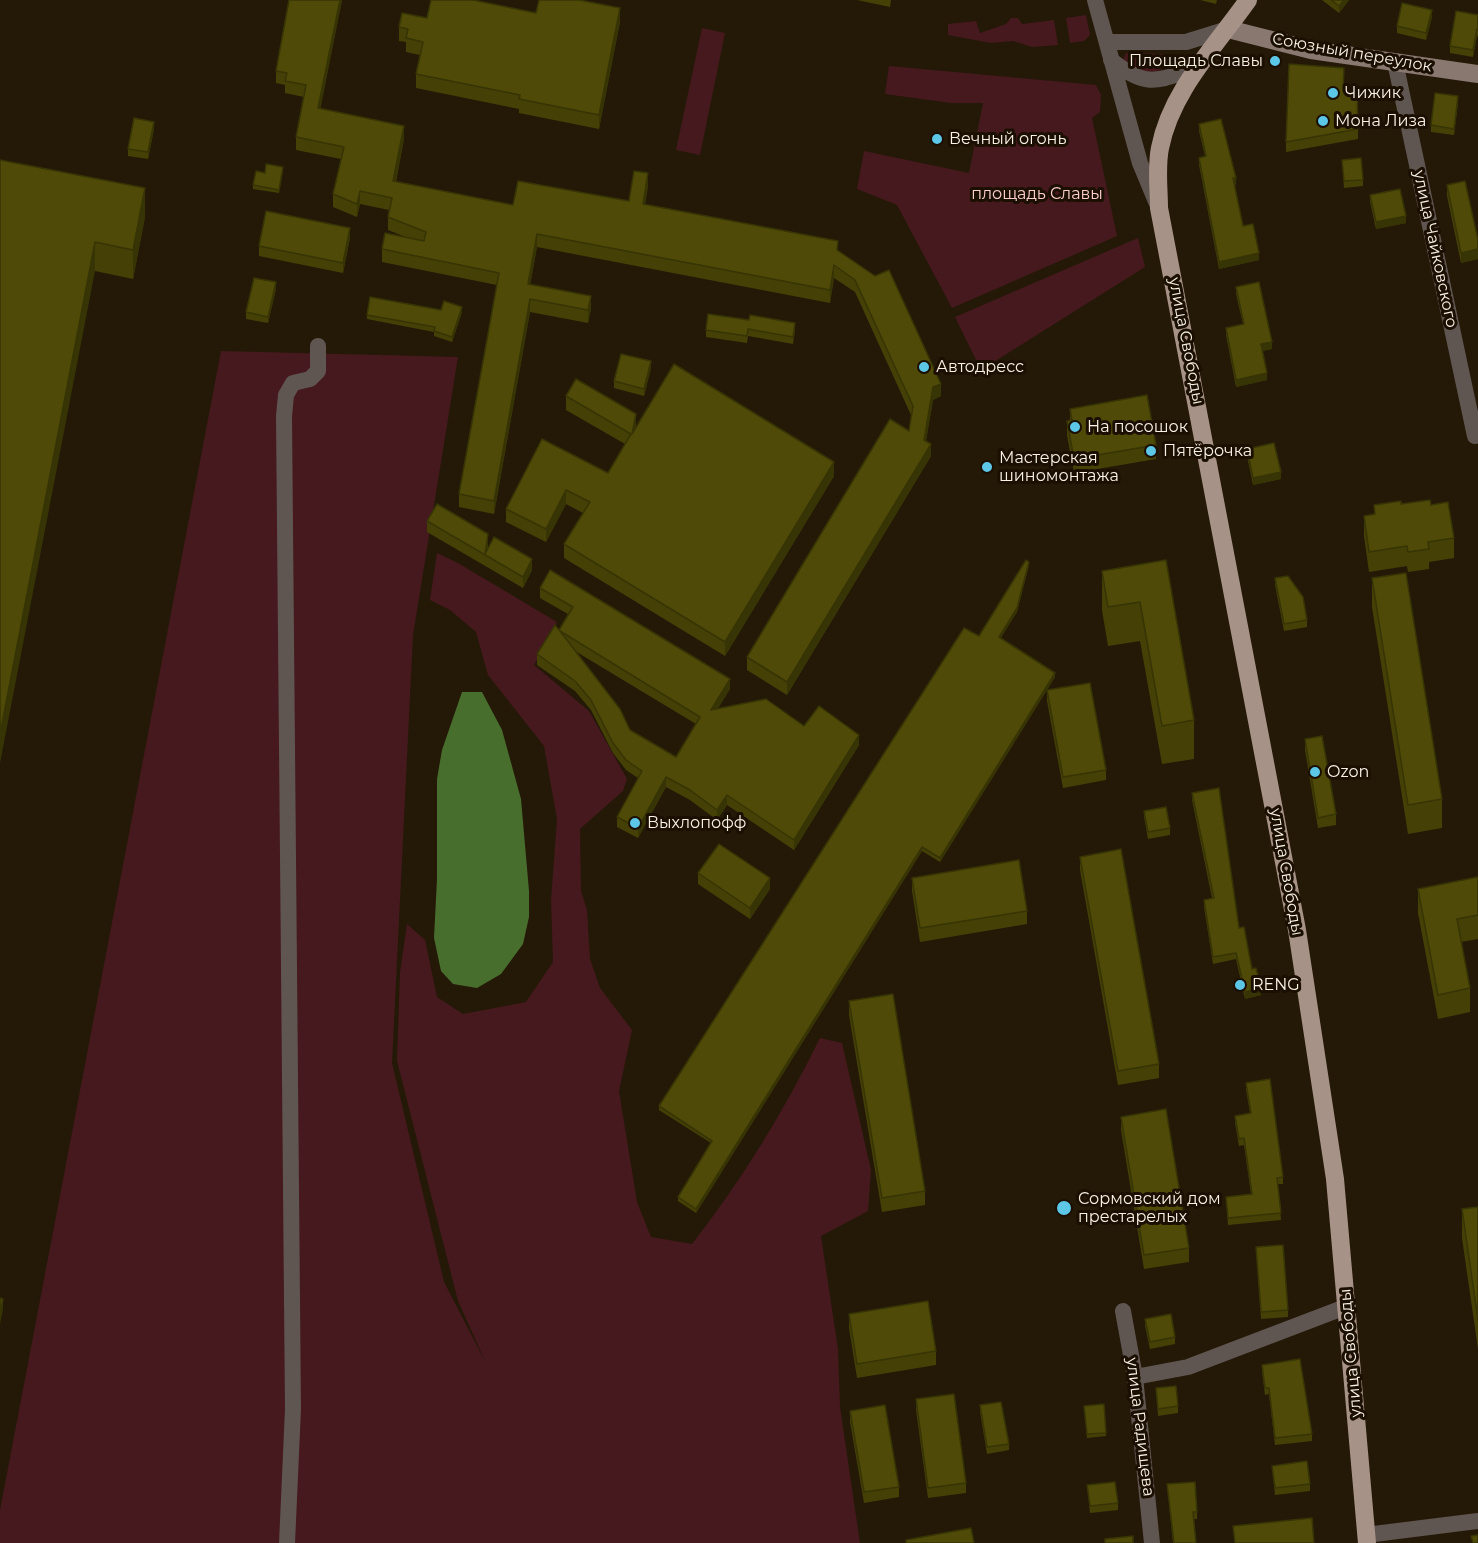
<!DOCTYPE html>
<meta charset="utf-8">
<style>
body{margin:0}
canvas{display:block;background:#241807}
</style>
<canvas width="1478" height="1543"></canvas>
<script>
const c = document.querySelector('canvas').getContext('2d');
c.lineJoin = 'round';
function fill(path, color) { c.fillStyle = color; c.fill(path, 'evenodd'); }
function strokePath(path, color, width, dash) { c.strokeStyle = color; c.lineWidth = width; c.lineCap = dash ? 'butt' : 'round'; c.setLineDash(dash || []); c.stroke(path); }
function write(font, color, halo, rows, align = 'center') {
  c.font = font + ' Montserrat,sans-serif'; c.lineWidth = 6; c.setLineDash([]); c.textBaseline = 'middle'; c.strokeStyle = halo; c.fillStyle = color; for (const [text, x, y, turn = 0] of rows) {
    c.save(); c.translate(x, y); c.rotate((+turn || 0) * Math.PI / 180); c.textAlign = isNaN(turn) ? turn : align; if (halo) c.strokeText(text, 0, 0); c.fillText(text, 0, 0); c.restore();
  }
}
const green = new Path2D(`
 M1086 15 1090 35 1084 41 1070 43 1066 18Z
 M1011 18H1018L1022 24 1054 20 1058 45 1032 47 1013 41 991 43 948 35V24L976 21 980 33 1006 24Z
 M702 28 725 33 700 155 676 150Z
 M1126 53 1166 54 1168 58C1155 84 1142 74 1123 60Z
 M889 66 1096 85 1101 95 1100 112 1092 118 1117 236 952 308 897 205 857 189 864 151 969 173 983 103H951L885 94Z
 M1138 238 1145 267 981 370 955 317Z
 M221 351 458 357 413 635 392 1063 444 1282 486 1363 458 1301 397 1061 400 972 407 924 425 940 437 997 463 1014 526 1002 553 962 551 900 557 819 544 746 488 675 476 632 450 610 430 600 437 553 458 563 557 622 534 665 589 711 627 779 623 791 580 829 581 891 587 910 590 959 600 988 632 1030 619 1091 637 1202 651 1237 692 1244C742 1180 784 1111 820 1038L842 1043 871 1170 868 1211 821 1236 838 1349 840 1407 860 1543H0V1510Z`);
const water = new Path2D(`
 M462 692H482L502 730 521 799 529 891V917L523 944 501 974 477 988 453 984 441 971 434 938 437 879V779L442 750Z`);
const street = new Path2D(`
 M1095 0 1140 163 1157 204
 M1107 42H1186L1228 29
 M1111 60C1147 89 1156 81 1197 68
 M1395 62 1475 436
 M1123 1311 1135 1377 1152 1543
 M1135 1377 1188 1367 1348 1306
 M1366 1535 1478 1521
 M287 1543 293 1409 284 416 286 395 293 383 310 379 318 371V346`);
const secondary = new Path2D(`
 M1228 29 1311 50 1478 74`);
const primary = new Path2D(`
 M1248 0C1215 47 1171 91 1160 148 1156 167 1159 189 1159 208L1297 930 1335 1179 1367 1543`);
const wall = new Path2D(`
 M289 0H342L320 109 404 139 396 182 513 205 629 201 648 186 645 204 838 251 941 396 933 400 926 441 931 456 787 695 747 670V657L909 431 911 415 855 292 834 278 830 303 537 247 530 285 591 309 588 323 530 312 494 514 459 507V494L497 285 382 262V249L408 238 388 230V217L389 210 360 204 357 217 333 207V194L341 159 296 150V137L304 97 285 93V85L276 83V71Z
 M857 0H891L890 7Z
 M1200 0H1217L1216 4Z
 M1322 0H1349L1339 13Z
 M536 13 620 22 599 129 519 113V109L416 88V74L420 55 406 52V42L399 41V27L427 18Z
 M1478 15V37L1477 36 1473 57 1450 53V46Z
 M1432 17 1426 40 1397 33V26Z
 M1344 91 1358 129V139L1286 152V142Z
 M1458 103 1454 135 1431 132V125Z
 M1199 124 1236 185H1234L1243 226 1259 260 1219 269 1199 165V158L1205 156 1199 131Z
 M154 129 148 159 128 156V149Z
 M0 160 145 217 133 279 95 271Z
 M1342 160 1363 180V186L1344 188Z
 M283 170 279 193 253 189V185L265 173Z
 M1447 185 1478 240V259L1461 263 1447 196Z
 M1370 195 1406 223 1376 229 1370 202Z
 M350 238 343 273 259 256V246Z
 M1236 287 1272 349 1262 351 1267 380 1236 387 1226 335V328L1243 324 1236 294Z
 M276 289 268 323 246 319V312Z
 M441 310 462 312 452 342 434 336V332L367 319V315Z
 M708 314 795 330 793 344 748 336 747 343 706 337V330Z
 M651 368 644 396 614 388V381Z
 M566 396 636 425 834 476 725 656 564 558V544L583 513 566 504 546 542 506 522V509L608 473 625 444 566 410Z
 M1070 409 1156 445V459L1074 473 1067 435V421H1070Z
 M1247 449 1281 479 1253 485 1247 456Z
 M1401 504 1431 505 1454 538V558L1429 562V569L1408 572 1407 566 1369 572 1364 536V516L1374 515V505Z
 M427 521 488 544V549L532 570 523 588 427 532Z
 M1166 560 1194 720V759L1162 764 1140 641 1108 646 1102 610V571Z
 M1029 565 1017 612 1000 638 1055 677 940 862 922 851 696 1213 678 1201V1197L711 1143 659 1110V1106L979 636Z
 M1275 578 1307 620V627L1284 631 1275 585Z
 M1372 578 1442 799V828L1408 834 1372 607Z
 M540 588 730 689 718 708 804 726 859 745 794 850 727 805 717 820 690 800 666 787 638 838 617 827V817L638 778 626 770 613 753 591 710 575 691 537 665V654L559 630 568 614 540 598ZM575 651 696 724 676 757 630 730Z
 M1047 690 1106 770V780L1063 788 1047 701Z
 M1305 739 1336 814V825L1318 828 1305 750Z
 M1192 793 1239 928 1261 995 1245 999 1236 959 1213 964 1204 907V900L1212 898 1192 800Z
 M1144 811 1170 828V835L1148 839 1144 817Z
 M1080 857 1159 1064V1078L1118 1085 1080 870Z
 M698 873 770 889 750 919 698 884Z
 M1478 877V939L1461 942 1470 988V1012L1438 1019 1418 913V889Z
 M912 878 1027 911V924L920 942 912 891Z
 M849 1001 925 1191V1205L882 1212 849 1015Z
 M1246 1083 1283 1177V1184H1278L1281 1220 1228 1225 1226 1197 1251 1194 1244 1145 1239 1146 1235 1123V1116L1250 1113 1246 1090Z
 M1121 1117 1189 1248V1262L1144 1269 1121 1130Z
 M1478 1207V1349L1462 1238V1209Z
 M1256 1247 1288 1310V1317L1261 1319Z
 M849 1314 936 1351V1365L857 1378 849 1328Z
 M1145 1319 1175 1337V1344L1150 1349 1145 1326Z
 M1262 1365 1312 1434V1441L1275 1445 1269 1394 1265 1395 1262 1372Z
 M1156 1388 1178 1406V1413L1158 1416Z
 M916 1399 966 1483V1493L928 1498 916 1410Z
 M1104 1404 1106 1436 1087 1438 1084 1406Z
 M980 1405 1009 1444V1450L987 1454 980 1412Z
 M850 1411 899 1487V1497L864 1503 850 1422Z
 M1272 1466 1310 1484V1491L1275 1495Z
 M1167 1484 1197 1512V1519H1194L1196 1543H1173Z
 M1087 1485 1118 1503V1510L1090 1513Z`);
const shadedWall = new Path2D(`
 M340 0H342L318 121V108Z
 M1344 0H1349L1339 13V6Z
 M620 8V22L599 129V115Z
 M1432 10V17L1426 40V33Z
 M1477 29V36L1473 57V50Z
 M1458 96V103L1454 135V129Z
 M154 122V129L148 159V152Z
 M404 126V139L393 194V181Z
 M648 173V186L643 217V204Z
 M1233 178H1236V185H1233Z
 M145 188V217L133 279V250Z
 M360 191V204L357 217V204Z
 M1406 216V223L1376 229V222Z
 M350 228V238L343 273V263Z
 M537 234V247L528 297V284Z
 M95 242V271L0 763V734Z
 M1478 249V259L1461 263V253Z
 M1259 253V260L1219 269V262Z
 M834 265V278L830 303V290Z
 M276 282V289L268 323V317Z
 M591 296V309L588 323V310Z
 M530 299V312L494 514V501Z
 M462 307V312L452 342V337Z
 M795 323V330L793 344V337Z
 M1272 342V349L1261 351V344Z
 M651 361V368L644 396V389Z
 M1267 373V380L1236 387V380Z
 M941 384V396L933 400 924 452V440L933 387Z
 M636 414V427L632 434Z
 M931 444V456L787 695V682Z
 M834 462V476L725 656V642Z
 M1281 472V479L1253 485V478Z
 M566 490V504L546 542V529Z
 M488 534V544L486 556 485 555Z
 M532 559V570L523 588V577Z
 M1029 562V565L1017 612 999 641V637Z
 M1055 673V677L940 862V858Z
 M730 679V689L711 720V710Z
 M859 735V745L794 850V840Z
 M666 777V787L638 838V828Z
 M727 795V805L717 820V810Z
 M922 847V851L696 1213V1209Z
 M770 878V889L750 919V908Z
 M1261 988V995L1245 999V992Z
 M3 1299V1309L0 1324V1313Z`);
const building = new Path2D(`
 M289 0H340L318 108 404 126 393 181 513 205 518 181 629 201 634 171 648 173 643 204 838 241 837 250 875 276 889 270 941 384 933 387 924 440 931 444 787 682 747 657 890 419 909 431 913 406 855 280 834 265 830 290 537 234 528 284 591 296 588 310 530 299 494 501 459 494 499 273 382 249 385 233 424 241 426 232 388 217 392 198 360 191 357 204 333 194 344 147 296 137 306 85 285 81 287 73 276 71Z
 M431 0H473L536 13 539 0H579L620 8 599 115 519 99 520 95 416 74 423 42 406 38 408 29 399 27 402 13 427 18Z
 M1331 0H1344L1339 6Z
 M1402 3 1432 10 1426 33 1397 26Z
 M1456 11 1478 15V30L1477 29 1473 50 1450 46Z
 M1289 64 1344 68 1343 91 1357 92 1358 129 1286 142Z
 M1435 93 1458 96 1454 129 1431 125Z
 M134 118 154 122 148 152 128 149Z
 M1221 119 1236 178H1233L1243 226 1253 224 1259 253 1219 262 1199 158 1206 156 1199 124Z
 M1361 158 1363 180 1344 181 1342 160Z
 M0 160 145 188 133 250 95 242 0 734Z
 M266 164 283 167 279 190 253 185 256 171 265 173Z
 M1465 181 1478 240V249L1461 253 1447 185Z
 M1400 189 1406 216 1376 222 1370 195Z
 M266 211 350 228 343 263 259 246Z
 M254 278 276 282 268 317 246 312Z
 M1259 282 1272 342 1261 344 1267 373 1236 380 1226 328 1244 324 1236 287Z
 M370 297 441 310 444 301 462 307 452 337 434 331 435 327 367 315Z
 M708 314 749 320 750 315 795 323 793 337 748 329 747 336 706 330Z
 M621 354 651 361 644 389 614 381Z
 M674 364 834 462 725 642 564 544 590 502 566 490 546 529 506 509 542 439 608 473 631 434 566 396 576 379 636 414 632 434Z
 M1147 395 1156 445 1074 459 1067 421 1072 420 1070 409Z
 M1274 443 1281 472 1253 478 1247 449Z
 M1430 500 1431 505 1448 502 1454 538 1428 542 1429 549 1408 552 1407 546 1369 552 1364 516 1375 514 1374 505 1401 501V504Z
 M437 504 488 534 485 554 494 537 532 559 523 577 427 521Z
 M1026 560 1029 562 1017 608 999 637 1055 673 940 858 922 847 696 1209 678 1197 712 1141 659 1106 964 628 979 636Z
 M1166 560 1194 720 1162 726 1140 602 1108 607 1102 571Z
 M550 570 730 679 711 710 766 699 804 726 819 706 859 735 794 840 727 795 717 810 690 790 666 777 638 828 617 817 642 771 626 760 613 743 591 700 575 681 537 654 555 625 559 630 573 607 540 588ZM560 631 700 717 676 757 630 730 620 709Z
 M1406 573 1442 799 1408 805 1372 578Z
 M1288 576 1303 597 1307 620 1284 624 1275 578Z
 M1090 683 1106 770 1063 777 1047 690Z
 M1322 736 1336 814 1318 818 1305 739Z
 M1219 788 1239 928 1244 927 1252 969 1256 968 1261 988 1245 992 1236 953 1213 957 1204 900 1214 898 1192 793Z
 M1166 807 1170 828 1148 832 1144 811Z
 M719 844 770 878 750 908 698 873Z
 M1121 849 1159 1064 1118 1071 1080 857Z
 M1019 860 1027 911 920 928 912 878Z
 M1478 877V915L1457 919 1470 988 1438 995 1418 889Z
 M893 994 925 1191 882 1198 849 1001Z
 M1270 1079 1283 1177 1277 1178 1281 1213 1228 1218 1226 1197 1252 1194 1244 1138 1239 1139 1235 1116 1251 1113 1246 1083Z
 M1166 1109 1189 1248 1144 1255 1121 1117Z
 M1478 1207V1320L1462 1209Z
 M1283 1245 1288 1310 1261 1312 1256 1247Z
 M0 1298 3 1299 0 1313Z
 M928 1301 936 1351 857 1364 849 1314Z
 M1171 1314 1175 1337 1150 1342 1145 1319Z
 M1300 1359 1312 1434 1275 1438 1269 1388H1265L1262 1365Z
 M1176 1386 1178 1406 1158 1409 1156 1388Z
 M954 1394 966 1483 928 1488 916 1399Z
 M1001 1402 1009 1444 987 1447 980 1405Z
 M1104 1404 1106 1433 1087 1434 1084 1406Z
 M885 1405 899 1487 864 1492 850 1411Z
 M1307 1461 1310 1484 1275 1488 1272 1466Z
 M1115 1482 1118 1503 1090 1506 1087 1485Z
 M1195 1482 1197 1512H1193L1196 1543H1174L1167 1484Z
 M1312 1518 1314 1543H1235L1233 1526Z
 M971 1528 974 1543H906V1540Z
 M1478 1535V1543H1473L1471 1536Z
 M1133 1536V1543H1105V1539Z`);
const markers = [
 [1275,61,6,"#5dc7e8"],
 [1333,93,6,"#5dc7e8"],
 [1323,121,6,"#5dc7e8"],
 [937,139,6,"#5dc7e8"],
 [924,367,6,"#5dc7e8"],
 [1075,427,6,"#5dc7e8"],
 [1151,451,6,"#5dc7e8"],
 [987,467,6,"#5dc7e8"],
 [1315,772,6,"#5dc7e8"],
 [635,823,6,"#5dc7e8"],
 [1240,985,6,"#5dc7e8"],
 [1064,1208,8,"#5dc7e8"]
];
const streetNames = [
 ["Союзный переулок",1352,53,10],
 ["улица Чайковского",1435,249,78],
 ["улица Свободы",1186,341,79],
 ["улица Свободы",1286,872,80],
 ["улица Свободы",1351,1353,-95],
 ["улица Радищева",1140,1427,83]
];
const poiNames = [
 ["Площадь Славы",1263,61,"right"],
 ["Чижик",1345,93],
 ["Мона Лиза",1335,121],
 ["Вечный огонь",949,139],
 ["Автодресс",936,367],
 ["На посошок",1087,427],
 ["Пятёрочка",1163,451],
 ["Мастерская",999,458],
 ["шиномонтажа",999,476],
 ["Ozon",1327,772],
 ["Выхлопофф",647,823],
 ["RENG",1252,985],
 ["Сормовский дом",1078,1199],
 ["престарелых",1078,1217]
];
const parkNames = [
 ["площадь Славы",1037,194]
];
fill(green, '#45191d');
fill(water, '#486e2e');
strokePath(street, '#605651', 16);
strokePath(secondary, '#887870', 18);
strokePath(primary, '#a79288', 18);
fill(wall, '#444006');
fill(shadedWall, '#373405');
fill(building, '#4f4a07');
strokePath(building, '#373405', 1.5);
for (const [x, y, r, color] of markers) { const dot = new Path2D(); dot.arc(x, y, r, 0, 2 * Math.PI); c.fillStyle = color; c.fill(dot); strokePath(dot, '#1a0f01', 2); }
write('16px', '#faf2e6', '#1a0f01', streetNames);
write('16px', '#faf2e6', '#1a0f01', poiNames, 'left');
write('16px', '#fdcecf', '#1a0f01', parkNames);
</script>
